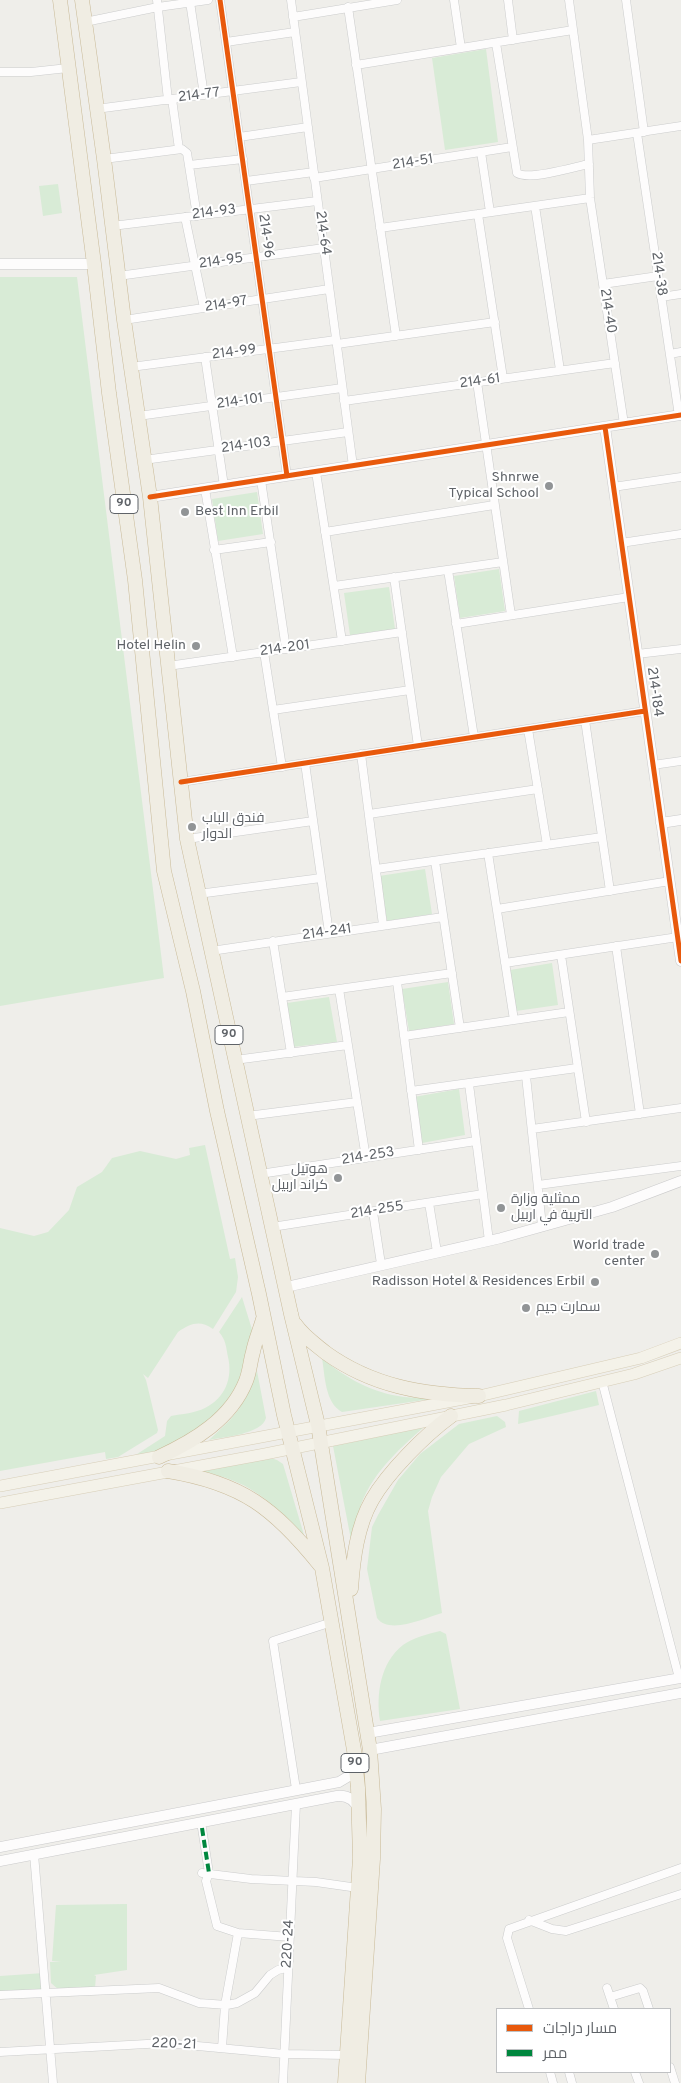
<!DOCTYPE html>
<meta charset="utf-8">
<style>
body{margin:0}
#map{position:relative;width:681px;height:2083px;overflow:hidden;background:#efeeea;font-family:Overpass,Cairo,sans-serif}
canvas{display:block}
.legend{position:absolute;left:496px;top:2008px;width:175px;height:65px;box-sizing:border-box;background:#fff;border:1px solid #bfc1c3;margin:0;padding:6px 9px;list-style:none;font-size:15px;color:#5f6368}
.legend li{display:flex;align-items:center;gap:10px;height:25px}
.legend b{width:25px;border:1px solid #bfc1c3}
</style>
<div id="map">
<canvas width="681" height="2083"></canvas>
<ul class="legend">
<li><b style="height:6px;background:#e8590c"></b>مسار دراجات</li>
<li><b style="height:6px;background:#00873e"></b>ممر</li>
</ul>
</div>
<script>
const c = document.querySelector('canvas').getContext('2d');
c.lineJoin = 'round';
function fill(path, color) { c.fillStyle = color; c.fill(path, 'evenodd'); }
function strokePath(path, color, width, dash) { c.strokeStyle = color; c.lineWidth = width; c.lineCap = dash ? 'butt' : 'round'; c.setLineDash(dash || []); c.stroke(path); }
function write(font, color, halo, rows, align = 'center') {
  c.font = font + ' Overpass,Cairo,sans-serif'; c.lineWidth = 4; c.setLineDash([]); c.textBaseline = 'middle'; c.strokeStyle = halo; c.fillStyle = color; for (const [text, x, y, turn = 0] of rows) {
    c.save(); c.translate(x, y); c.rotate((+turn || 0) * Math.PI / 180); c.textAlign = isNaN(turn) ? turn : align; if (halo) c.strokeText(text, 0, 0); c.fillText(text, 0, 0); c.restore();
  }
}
const green = new Path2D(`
 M486 49 498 142 445 150 432 58Z
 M58 184 62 213 43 216 39 186Z
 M0 277H77L164 978 0 1006Z
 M257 492 263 534 218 541 212 499Z
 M499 569 505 611 460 618 454 576Z
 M389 587 395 629 350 635 344 593Z
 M425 869 432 914 387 921 379 876Z
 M552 963 558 1005 516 1011 510 970Z
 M448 982 454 1024 409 1031 402 989Z
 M329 997 337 1042 292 1047 287 1003Z
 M459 1089 465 1135 422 1143 414 1097Z
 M205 1145 230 1259 235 1258 238 1277 236 1292 213 1329C200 1320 191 1323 178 1332L148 1378 143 1374 146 1380 158 1430 157 1433 118 1457 106 1459 105 1452 0 1471V1228L34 1236 48 1232 69 1210 77 1187 102 1172 112 1158 140 1151 176 1159 190 1155 189 1148Z
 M242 1297 254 1336 242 1381 225 1408 168 1451 134 1456 165 1436 167 1421 171 1416C182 1414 195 1413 205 1408 225 1398 233 1378 228 1357 226 1347 226 1340 219 1332Z
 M322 1358C345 1378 373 1393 404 1397 413 1398 422 1397 431 1399L342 1412C325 1403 325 1376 322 1358Z
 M257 1371 266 1418C262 1434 224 1437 209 1440L229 1421 239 1409Z
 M596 1391 599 1405 518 1424 519 1411Z
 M497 1416 505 1422 506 1427 469 1444 441 1477 432 1497 428 1511 442 1613C425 1618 389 1635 377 1618L367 1569 372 1527 378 1515 398 1480 420 1454 459 1424Z
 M424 1427C398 1450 369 1476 359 1511 355 1522 354 1534 352 1545L333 1446Z
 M268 1457 277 1460 283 1464 304 1535C283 1514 262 1492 234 1481 222 1476 209 1473 196 1470Z
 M440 1631 446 1634 460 1709 380 1721C376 1695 380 1663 403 1645 413 1638 427 1634 440 1631Z
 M127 1904V1970L94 1975 96 1976 95 1988 59 1990 51 1983 50 1962H61L52 1961 56 1905Z
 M44 1973 46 1993H0V1976Z`);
const street = new Path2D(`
 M157 0 168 100
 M220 0 287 476
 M291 0 353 466
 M454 0 461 48
 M508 0 513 40
 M569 0 588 140 590 198 624 424
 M626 0 644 132
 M190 2 204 95
 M348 7 396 336
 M293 17 397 0
 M85 22 158 7 208 0
 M226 42 295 32
 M496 43 517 173C529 181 574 167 589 164
 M356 65 573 30
 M0 72H31L68 68
 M172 99 179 149
 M96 109 301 82
 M637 133 679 416
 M239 137 308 127
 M588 140 681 126
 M481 152 490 212
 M104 159 182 149 187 153 197 216
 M189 165 243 159
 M314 178 512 147
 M246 181 314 172
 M535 206 560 370
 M478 214 503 378
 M185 217 204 308
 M112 226 317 201
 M380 228 590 198
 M118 276 324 248
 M603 284 658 276
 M661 297 681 294
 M124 320 329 289
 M337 344 495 322
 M670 354 681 352
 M205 357 224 486
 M131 367 336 340
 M477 382 511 615
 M344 401 615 363
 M138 416 342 388
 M144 460 348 432
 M316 472 342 641
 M261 480 286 649
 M613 487 681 477
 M205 489 233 657
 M325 532 494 505
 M621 543 681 534
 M214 550 271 542
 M448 570 474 737
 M394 577 418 746
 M334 586 503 562
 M456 624 629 597
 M264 652 282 767
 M637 654 681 649
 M168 666 402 632
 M273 710 410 690
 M585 720 610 891
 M528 729 547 845
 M361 754 383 925
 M305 763 329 933
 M653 765 681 761
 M181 782 645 711
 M369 814 538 789
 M187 839 313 821
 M488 853 514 1020
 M435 861 460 1028
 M376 869 602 837
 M198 894 321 878
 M497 909 670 881
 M273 941 291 1053
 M616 946 640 1114
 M211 951 443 917
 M561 955 586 1122
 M505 963 678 937
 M397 982 419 1150
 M339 989 366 1158
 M282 997 452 973
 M404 1036 569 1012
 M235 1060 348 1045
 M526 1076 542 1226
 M469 1084 489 1241
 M411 1091 577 1068
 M247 1116 357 1102
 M532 1129 681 1108
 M260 1174 476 1141
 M538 1185 681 1166
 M429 1203 437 1252
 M373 1212 381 1264
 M272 1227 483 1194
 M602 1381 679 1678
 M296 1789 273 1641 332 1622
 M202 1828 209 1873 206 1881 217 1926 238 1933
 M34 1854 53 2083
 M202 1873 251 1879 316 1882 358 1888
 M529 1920 552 1929 566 1931 681 1894
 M607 1988 614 2009
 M0 1995 159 1988 199 2003 227 2005 237 2003 255 1993 270 1975 278 1970 286 1968 289 1961
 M610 1997 640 1988 643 1991 649 2009
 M529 2009 507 1938 509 1929 681 1868
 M222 2048 225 2005 238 1933 290 1937
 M0 2052 165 2043 284 2054 347 2055
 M670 2067 675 2083
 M550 2072 553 2083
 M569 2072 572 2083
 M635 2072 639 2083
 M283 2083 296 1804`);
const secondary = new Path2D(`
 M0 264H94
 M605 427 681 961
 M150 497 681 415
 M661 823 681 820
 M286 1287 501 1238 612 1207 681 1181
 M368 1733 681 1678
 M370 1750 681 1693
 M0 1847 339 1782 349 1776 355 1763
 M0 1861 337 1796C348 1795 355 1800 359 1810`);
const primary = new Path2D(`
 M0 1486 479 1396 641 1358 681 1343
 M0 1503 265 1454 506 1405 634 1374 681 1358`);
const highway = new Path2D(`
 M60 0 94 264 109 393 135 580 164 871 193 991 217 1111 259 1294 284 1415 322 1568 354 1750 358 1788 360 1858 345 2083
 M82 0 104 159 124 320 150 497 187 839 291 1314 318 1425 370 1750 374 1809 373 1859 358 2083
 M295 1324C303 1336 315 1344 326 1353 372 1386 423 1395 479 1396
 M159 1457C194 1441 231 1419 246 1381 250 1371 250 1362 253 1352 255 1341 260 1330 263 1319
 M168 1471C242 1483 274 1508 320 1565
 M351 1589C353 1560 357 1526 372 1500 388 1472 425 1435 451 1416`);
const quiet = new Path2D(`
 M202 1828 209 1873`);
const cycleway = new Path2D(`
 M220 0 287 476
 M605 427 681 961
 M150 497 681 415
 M181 782 645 711`);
const markers = [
 [549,486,5,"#919496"],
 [185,512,5,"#919496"],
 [196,646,5,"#919496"],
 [192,827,5,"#919496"],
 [338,1178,5,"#919496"],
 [501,1208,5,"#919496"],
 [655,1254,5,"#919496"],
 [595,1282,5,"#919496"],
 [526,1308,5,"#919496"]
];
const shields = [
 [124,504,28],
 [229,1035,28],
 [355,1763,28]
];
const shieldNames = [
 ["90",124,504],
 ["90",229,1035],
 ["90",355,1763]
];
const streetNames = [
 ["214-77",199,96,-7],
 ["214-51",413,163,-9],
 ["214-93",214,213,-7],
 ["214-64",322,233,82],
 ["214-96",265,236,82],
 ["214-95",221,262,-8],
 ["214-38",658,274,82],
 ["214-97",226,305,-9],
 ["214-40",607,311,81],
 ["214-99",234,353,-7],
 ["214-61",480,382,-8],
 ["214-101",240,402,-8],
 ["214-103",246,446,-8],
 ["214-201",285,649,-8],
 ["214-184",654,692,82],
 ["214-241",327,933,-8],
 ["214-253",368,1157,-9],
 ["214-255",377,1211,-9],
 ["220-24",289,1944,-87],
 ["220-21",174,2045,2]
];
const poiNames = [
 ["Shnrwe",539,478],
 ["Typical School",539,494],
 ["Best Inn Erbil",195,512,"left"],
 ["Hotel Helin",186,646],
 ["فندق الباب",202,819,"left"],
 ["الدوار",202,835,"left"],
 ["هوتيل",328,1170],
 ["كراند اربيل",328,1186],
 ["ممثلية وزارة",511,1200,"left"],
 ["التربية في اربيل",511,1216,"left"],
 ["World trade",645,1246],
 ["center",645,1262],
 ["Radisson Hotel & Residences Erbil",585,1282],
 ["سمارت جیم",536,1308,"left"]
];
fill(green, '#d8ebd6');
strokePath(street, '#cbcccc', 9);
strokePath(secondary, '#cacacb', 11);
strokePath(primary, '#d7ceb8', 12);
strokePath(highway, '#c8b996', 15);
strokePath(street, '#fdfcfc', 8);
strokePath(secondary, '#fdfcfc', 10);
strokePath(primary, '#f4f2e9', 11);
strokePath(highway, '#f0ede3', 14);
strokePath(quiet, '#00873e', 4, [8, 4]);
strokePath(cycleway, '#e8590c', 5);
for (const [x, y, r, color] of markers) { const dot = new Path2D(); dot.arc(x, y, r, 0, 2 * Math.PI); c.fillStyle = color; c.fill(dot); strokePath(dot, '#fff', 2); }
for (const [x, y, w] of shields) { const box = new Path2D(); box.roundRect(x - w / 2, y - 9.5, w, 19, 4); c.fillStyle = '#fff'; c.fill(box); strokePath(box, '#5f6368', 1); }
write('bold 12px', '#5f6368', null, shieldNames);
write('14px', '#5f6368', '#fff', streetNames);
write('14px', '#5f6368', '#fff', poiNames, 'right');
</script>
